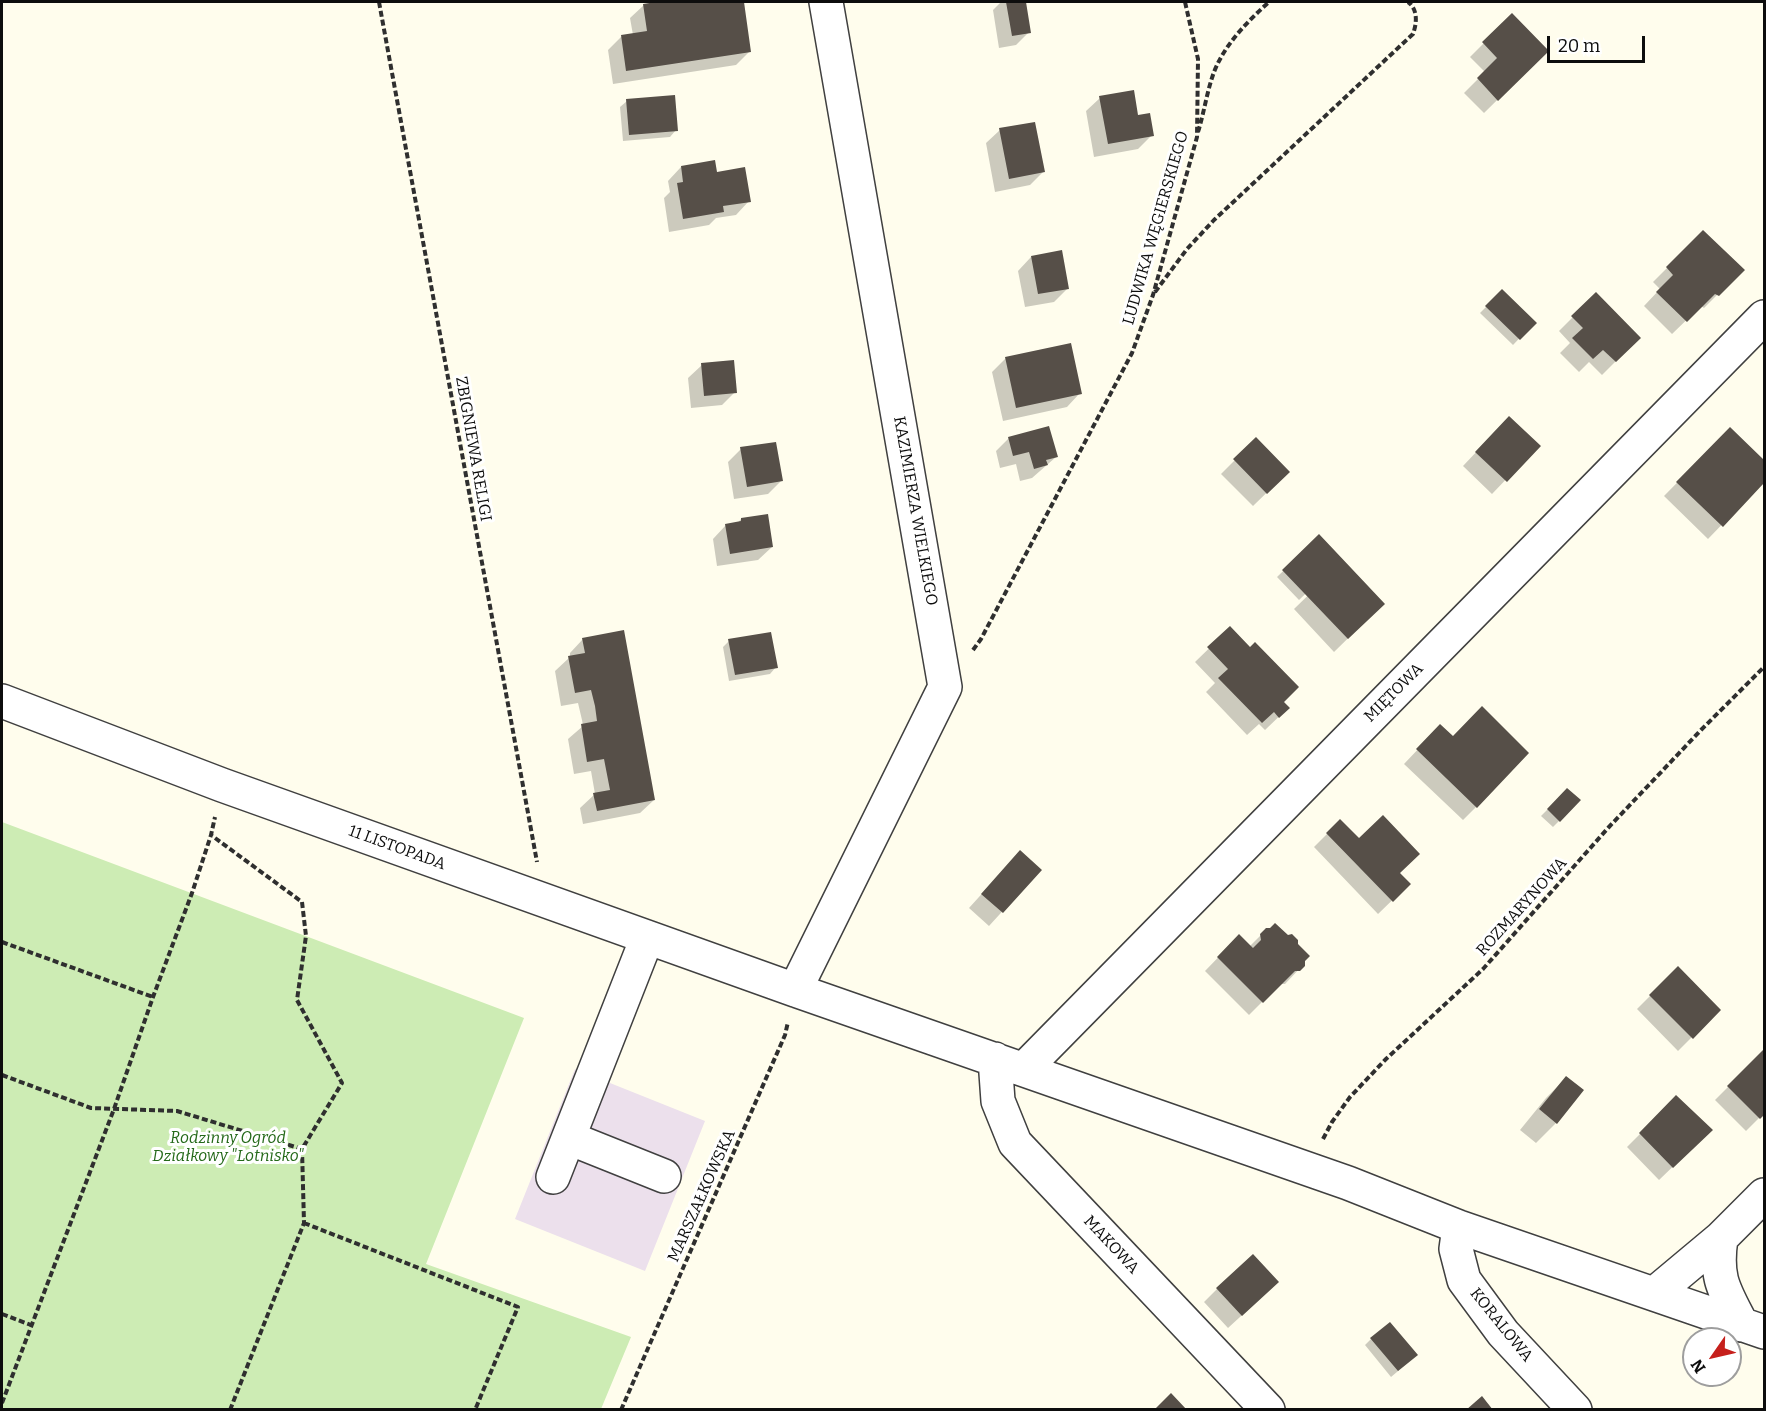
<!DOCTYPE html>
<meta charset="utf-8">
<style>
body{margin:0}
#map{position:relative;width:1766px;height:1411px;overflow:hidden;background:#fffded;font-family:Bitter,serif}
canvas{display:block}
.frame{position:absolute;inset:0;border:3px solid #0d0d0d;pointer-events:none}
.north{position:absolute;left:1682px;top:1327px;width:60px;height:60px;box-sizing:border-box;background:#fff;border:2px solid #9e9e9e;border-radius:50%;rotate:236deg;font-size:16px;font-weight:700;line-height:24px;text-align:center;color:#0d0d0d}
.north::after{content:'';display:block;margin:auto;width:21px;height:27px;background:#c6201c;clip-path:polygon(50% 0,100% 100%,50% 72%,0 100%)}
.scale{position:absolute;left:1547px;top:36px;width:98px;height:27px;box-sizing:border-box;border:3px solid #0d0d0d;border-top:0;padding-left:8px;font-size:18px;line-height:21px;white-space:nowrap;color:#0d0d0d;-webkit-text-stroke:4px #fff;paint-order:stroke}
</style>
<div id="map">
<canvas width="1766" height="1411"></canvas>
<div class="frame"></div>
<div class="north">N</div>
<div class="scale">20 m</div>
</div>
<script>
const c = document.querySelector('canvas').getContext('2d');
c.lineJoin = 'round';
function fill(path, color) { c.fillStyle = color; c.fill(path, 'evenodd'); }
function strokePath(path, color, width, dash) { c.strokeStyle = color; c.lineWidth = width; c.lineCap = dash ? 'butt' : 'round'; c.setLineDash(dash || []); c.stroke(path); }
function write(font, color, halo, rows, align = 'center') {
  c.font = font + ' Bitter,serif'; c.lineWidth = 6; c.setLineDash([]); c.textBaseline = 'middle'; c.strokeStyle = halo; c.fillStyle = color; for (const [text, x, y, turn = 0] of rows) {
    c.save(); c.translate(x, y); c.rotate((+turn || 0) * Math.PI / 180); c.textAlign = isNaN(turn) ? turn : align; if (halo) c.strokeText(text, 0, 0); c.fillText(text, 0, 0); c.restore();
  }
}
const industrial = new Path2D(`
 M575 1069 705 1121 645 1271 515 1219Z`);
const green = new Path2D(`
 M2 822 524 1018 426 1264 631 1337 601 1409H2Z`);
const shadow = new Path2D(`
 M666 2H742L750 51 736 65 613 84 608 50 621 37 633 35 630 18 644 5Z
 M1001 2H1024L1029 32 1016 45 999 48 993 10Z
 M1512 15 1547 51 1484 113 1464 93 1485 72 1470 57Z
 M1100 98 1152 135 1138 149 1094 157 1086 111Z
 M627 101 676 130 670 137 623 141 620 107Z
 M1000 130 1043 172 1030 185 995 192 986 143Z
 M681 167 716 174 749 201 736 215 716 218 709 225 669 232 664 198 670 192 668 181Z
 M1703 232 1742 270 1704 308 1701 306 1672 334 1644 306 1660 289 1653 282Z
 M1031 257 1068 288 1054 302 1025 307 1018 271Z
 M1502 291 1534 323 1513 345 1480 313Z
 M1596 294 1639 338 1602 375 1589 362 1579 372 1560 353 1570 343 1559 331Z
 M1006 358 1080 393 1067 407 1003 421 992 372Z
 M702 365 735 392 722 405 691 408 688 378Z
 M1730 429 1764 463V481L1708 539 1664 496Z
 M1496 431 1538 446 1492 494 1463 466Z
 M1009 438 1056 457 1032 478 1020 481 1016 464 1000 468 996 451Z
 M1256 439 1288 472 1253 506 1221 474Z
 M741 449 781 481 768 494 734 499 728 462Z
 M741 519 772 547 758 560 717 566 713 539 726 525 737 524Z
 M1318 537 1383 604 1334 652 1294 609 1327 577 1325 575 1299 600 1277 577Z
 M1230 628 1282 702 1288 708 1265 730 1259 724 1247 735 1206 692 1215 683 1195 662Z
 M583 639 654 800 640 813 583 824 580 808 595 794 591 771 574 774 568 739 583 726 582 720 578 703 561 706 555 671 570 657V653Z
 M729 641 776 667 770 674 729 681 723 647Z
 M1440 726 1476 807 1463 820 1404 764Z
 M1567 790 1579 801 1553 827 1541 816Z
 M1340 821 1409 884 1378 914 1314 847Z
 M1007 866 1040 870 989 926 969 908Z
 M1267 929 1287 936 1304 960 1303 965 1285 984H1280L1249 1015 1205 971 1239 936 1250 946Z
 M1678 968 1719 1010 1678 1051 1637 1009Z
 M1764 1051V1113L1746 1131 1715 1100Z
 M1566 1078 1582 1091 1556 1123 1536 1143 1520 1130 1546 1098Z
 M1676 1098 1711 1130 1659 1180 1627 1147Z
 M1217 1289 1264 1295 1228 1328 1204 1302Z
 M1371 1339 1410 1361 1391 1377 1365 1345Z`);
const building = new Path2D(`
 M656 2H744L751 52 626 71 621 35 647 31 643 4Z
 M1006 2H1026L1031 33 1012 36Z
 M1512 13 1549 51 1498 101 1477 78 1497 58 1482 42Z
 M1134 90 1138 115 1150 113 1154 136 1108 144 1099 96Z
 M675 95 678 131 629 135 626 99Z
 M1035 122 1045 172 1009 179 999 128Z
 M715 160 717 172 745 167 751 202 723 206 724 212 683 219 677 183 683 182 681 166Z
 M1703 230 1745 270 1719 296 1715 294 1687 322 1656 292 1673 275 1666 267Z
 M1062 250 1069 289 1038 294 1031 256Z
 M1502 289 1537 323 1520 340 1485 306Z
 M1596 292 1641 338 1616 362 1603 350 1593 359 1572 338 1583 328 1571 316Z
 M1071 343 1082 394 1016 408 1005 357Z
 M734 360 737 393 704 396 701 363Z
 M1509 416 1541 446 1507 482 1475 452Z
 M1049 426 1058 457 1046 460 1048 465 1034 469 1029 452 1013 456 1008 437Z
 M1730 427 1764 460V483L1723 527 1676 482Z
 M1256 437 1290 472 1267 494 1233 459Z
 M776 442 783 481 747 487 740 447Z
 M768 514 773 547 730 554 725 524 741 521V518Z
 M1319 534 1385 604 1348 639 1282 570Z
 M1230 626 1250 647 1255 642 1299 687 1284 702 1290 708 1279 718 1274 712 1262 723 1218 678 1228 669 1207 647Z
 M624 630 655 800 597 811 593 793 610 790 604 759 587 762 581 724 597 721 595 706 591 690 575 693 568 656 585 653 582 638Z
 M771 632 778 668 735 675 728 639Z
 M1482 706 1529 753 1477 808 1416 749 1440 724 1453 736Z
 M1567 788 1581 800 1560 822 1547 809Z
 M1383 815 1420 854 1400 873 1411 884 1393 902 1326 833 1340 819 1359 838Z
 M1020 850 1042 870 1003 913 981 894Z
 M1275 923 1288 935 1292 934 1298 940V944L1310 956 1305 961V966L1300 971H1295L1263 1003 1217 957 1239 934 1253 948 1261 940 1260 934 1266 928H1270Z
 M1678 966 1721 1010 1693 1039 1649 995Z
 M1764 1049V1115L1760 1119 1727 1086Z
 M1566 1076 1584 1090 1557 1124 1539 1109Z
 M1676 1095 1713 1130 1673 1168 1639 1133Z
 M1253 1254 1279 1282 1242 1316 1216 1288Z
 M1390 1322 1418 1355 1398 1371 1370 1338Z
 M1171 1393 1187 1410H1154Z
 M1482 1396 1493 1410H1466Z`);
const path = new Path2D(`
 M379 2 537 862
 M1198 132C1204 113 1207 91 1214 72 1225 44 1247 22 1269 2
 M1155 292 1187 249 1214 220 1413 34C1417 23 1418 9 1408 2
 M973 650 981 639 1132 353 1153 295 1197 137 1198 59 1185 2
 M2 942 153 997
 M2 1075 91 1108 177 1111 302 1149 342 1083 297 1000 306 936 302 902 211 835 215 817
 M1323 1139 1332 1122 1350 1097 1386 1059 1483 969 1608 828 1701 730 1764 667
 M304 1223 518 1307 475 1410
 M2 1314 31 1325
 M2 1403 114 1109 153 997 192 893 211 835
 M230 1410 304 1223 302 1149
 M621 1410 785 1035 788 1022`);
const minor = new Path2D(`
 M2 701 222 785 795 990 1348 1183 1459 1227 1764 1332
 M795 990 945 687 826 2
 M995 1059 998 1101 1015 1143 1268 1410
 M1024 1069 1764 317
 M569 1138 664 1176
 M553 1177 647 938
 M1459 1227 1456 1249 1464 1280 1503 1333 1575 1410
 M1721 1238C1715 1279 1724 1290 1742 1325
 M1654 1294 1721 1238 1764 1195`);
const streetNames = [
 ["LUDWIKA WĘGIERSKIEGO",1156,228,-74],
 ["ZBIGNIEWA RELIGI",473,449,80],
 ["KAZIMIERZA WIELKIEGO",915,511,80],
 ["MIĘTOWA",1394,693,-45],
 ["11 LISTOPADA",397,848,20],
 ["ROZMARYNOWA",1522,907,-48],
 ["MARSZAŁKOWSKA",702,1196,-66],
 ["MAKOWA",1111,1245,47],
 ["KORALOWA",1501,1325,51]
];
const parkNames = [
 ["Rodzinny Ogród",228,1139],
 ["Działkowy \"Lotnisko\"",228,1157]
];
fill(industrial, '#ece0ec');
fill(green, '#cdecb4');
fill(shadow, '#0003');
fill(building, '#564f48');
strokePath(minor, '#404040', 36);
strokePath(path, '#2f2f2f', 4, [6, 3]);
strokePath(minor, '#fff', 33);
write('16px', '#0d0d0d', '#fff', streetNames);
write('italic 16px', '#246919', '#fff', parkNames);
</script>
